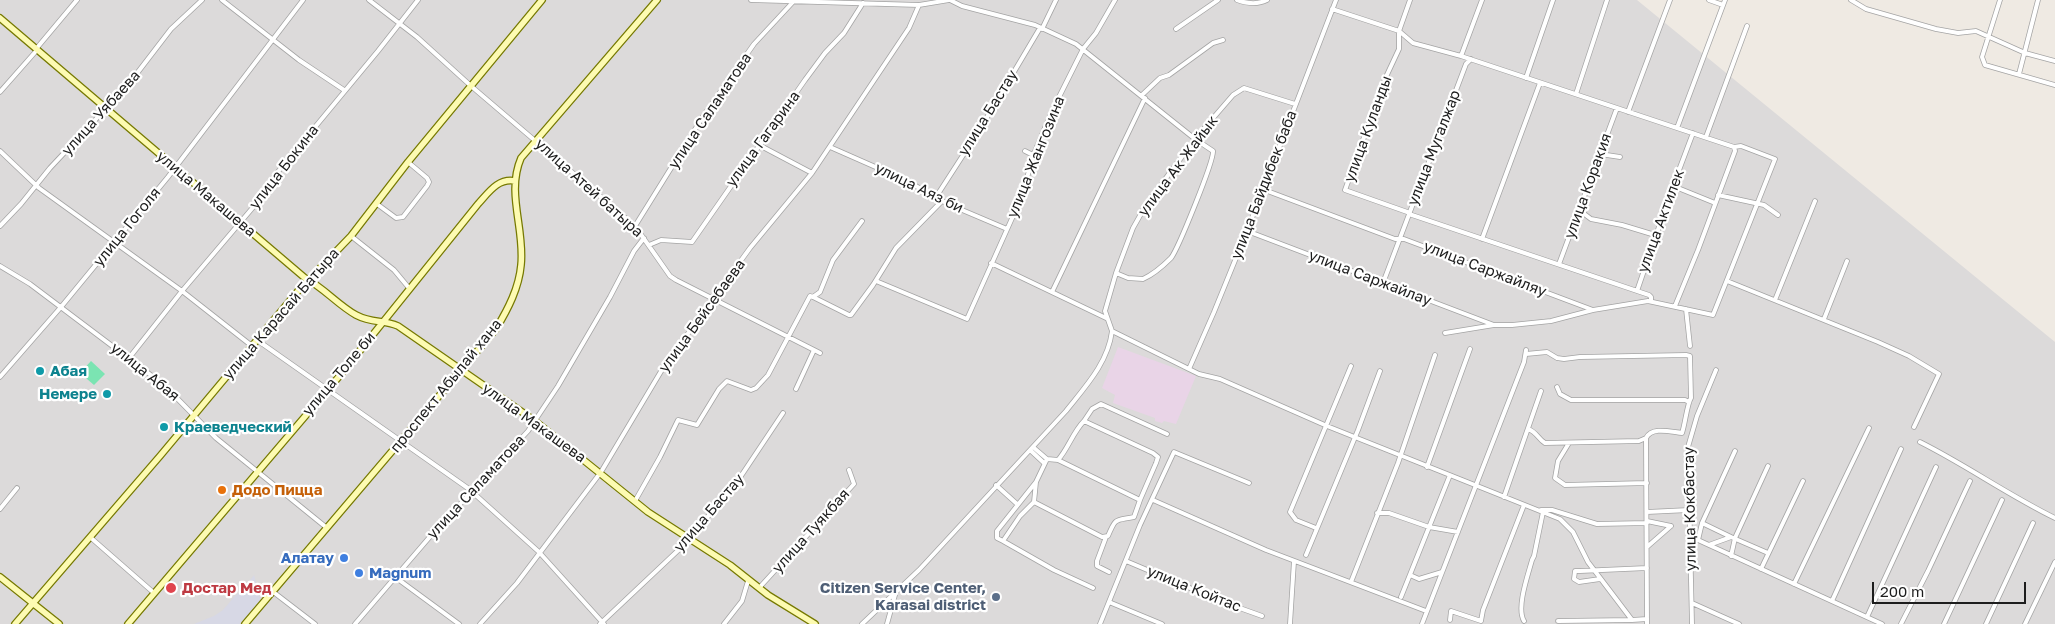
<!DOCTYPE html>
<meta charset="utf-8">
<style>
body{margin:0}
#map{position:relative;width:2055px;height:624px;overflow:hidden;background:#efeae3;font-family:"Golos Text",sans-serif}
canvas{display:block}
.scale{position:absolute;left:1872px;top:582px;width:154px;height:22px;box-sizing:border-box;border:2px solid #1d1d1d;border-top:0;padding-left:6px;font-size:15px;line-height:18px;white-space:nowrap;color:#1d1d1d;-webkit-text-stroke:4px #fff;paint-order:stroke}
</style>
<div id="map">
<canvas width="2055" height="624"></canvas>
<div class="scale">200 m</div>
</div>
<script>
const c = document.querySelector('canvas').getContext('2d');
c.lineJoin = 'round';
function fill(path, color) { c.fillStyle = color; c.fill(path, 'evenodd'); }
function strokePath(path, color, width, dash) { c.strokeStyle = color; c.lineWidth = width; c.lineCap = dash ? 'butt' : 'round'; c.setLineDash(dash || []); c.stroke(path); }
function write(font, color, halo, rows, align = 'center') {
  c.font = font + ' "Golos Text",sans-serif'; c.lineWidth = 4.5; c.setLineDash([]); c.textBaseline = 'middle'; c.strokeStyle = halo; c.fillStyle = color; for (const [text, x, y, turn = 0] of rows) {
    c.save(); c.translate(x, y); c.rotate((+turn || 0) * Math.PI / 180); c.textAlign = isNaN(turn) ? turn : align; if (halo) c.strokeText(text, 0, 0); c.fillText(text, 0, 0); c.restore();
  }
}
const residential = new Path2D(`
 M0 0H1637L2055 342V624H0Z`);
const industrial = new Path2D(`
 M1118 347 1196 376 1176 424 1164 421 1162 423 1155 421V418L1113 403 1115 395 1102 388Z`);
const pitch = new Path2D(`
 M91 361 105 374 94 385 80 373Z`);
const plaza = new Path2D(`
 M254 575 261 603 242 624H194L214 616 223 610 235 596 242 591Z`);
const street = new Path2D(`
 M222 0 299 60 344 90
 M369 0 417 37 471 86 635 226 670 276 676 280 820 353
 M751 0 919 5 949 0
 M950 0 962 6 1035 25 1076 44 1195 139 1213 151C1214 161 1178 249 1171 258 1164 265 1152 275 1143 279L1128 278 1116 273
 M1237 0C1248 4 1257 5 1267 0
 M1709 0 1723 5
 M1851 0 1866 9 1936 29 1958 33 1976 31 2025 53 2055 61
 M2000 0 1982 57 1985 65 2055 85
 M1332 9 1399 31 1413 43 1461 56
 M1042 29 1056 0
 M1176 29 1218 0
 M36 49 77 0
 M2019 74 2038 0
 M1526 78 1553 0
 M0 92 37 50
 M1576 94 1607 0
 M1142 95 1160 78 1169 75 1213 43 1223 40
 M1628 112 1670 0
 M1677 128 1725 0
 M1706 137 1747 26
 M759 145 812 173
 M830 147 905 180 948 204 1007 229
 M0 151 39 188 182 291 252 346
 M1025 151 1033 155
 M1600 154 1620 157
 M1673 186 1715 203
 M1262 189 1395 239H1404L1593 310
 M1718 195 1764 205 1778 215
 M936 197 980 129 1040 28
 M377 204 396 218 403 217 427 186 429 182 427 178 408 162
 M1579 210 1591 219 1622 225 1655 235
 M1410 213 1345 190 1385 79 1399 49V31L1410 0
 M1409 214 1649 295 1651 297V301
 M0 226 21 204 50 168 128 85 171 29 202 0
 M635 226 704 115 754 44 793 2
 M1247 231 1494 325
 M351 236 394 270 409 288
 M1482 239 1540 83
 M649 245 661 240 692 242 805 80 825 53 844 33 863 3
 M991 263 1106 318
 M1559 264 1617 108
 M0 266 30 284 164 385 216 438 327 528
 M876 281 967 319 1022 196 1033 156 1052 111 1083 49 1096 33 1115 0
 M1727 281 1878 342 1909 356 1939 374 1914 427
 M1383 283 1466 64 1471 59
 M1637 291 1673 186 1693 133
 M1052 292 1145 98
 M813 297 849 315H851L873 285 896 248 942 201
 M1775 300 1815 201
 M1675 306 1698 250 1735 151 1734 147
 M1686 309 1690 346
 M1824 319 1847 261
 M1112 331 1199 374 1220 379 1327 426 1560 519 1573 532 1588 562 1632 620 1647 619
 M1112 331 1105 311 1116 273 1133 228 1146 205 1195 139 1233 95 1244 88 1295 104
 M1445 333 1494 325H1512L1551 321 1593 310 1648 301 1713 315 1775 159 1741 146 1734 147 1461 56 1482 0
 M257 340 469 489 539 552 604 624
 M1526 354 1547 352 1557 358 1564 359 1580 357 1686 355 1690 356 1691 398C1687 404 1685 425 1682 433 1671 432 1652 426 1646 438L1647 624
 M129 358 182 291 255 205 272 179 378 51 418 0
 M1189 369 1214 312 1247 231 1336 0
 M0 377 61 307 168 177 303 0
 M1557 387 1560 394 1571 400H1685L1689 402
 M796 389 814 350
 M1084 421 1092 409 1101 404 1167 434
 M1528 429C1537 432 1538 439 1545 443L1639 441 1646 438
 M1920 442C1966 465 2008 495 2055 518
 M1569 443 1558 461 1555 478 1565 485 1647 483
 M1033 447 1047 459
 M1030 450 1044 463
 M1047 459 1058 460 1140 500 1134 517C1115 521 1116 517 1108 536L1102 537 1034 502 1036 482Z
 M1058 460C1068 449 1073 432 1084 421L1153 453 1158 457 1156 463 1140 500
 M1427 467 1470 349
 M996 485 1017 504
 M1504 497 1541 391
 M1153 500 1266 550 1426 611
 M635 501 660 457 678 420 697 425 719 389 727 381 751 390 756 388 768 375 810 296 813 297 820 292 833 260 862 221
 M1034 502 1020 516 1003 541 1054 570 1093 588
 M0 509 17 488
 M1541 510H1552L1597 524 1647 523
 M1647 512 1689 510
 M1377 513H1389L1429 527 1458 532
 M1647 521 1671 526
 M1702 523 1731 537
 M1316 528 1296 520 1290 512 1351 366
 M90 537 154 593
 M1106 537 1097 561V566L1109 572
 M1690 540H1698L1882 624
 M1698 540 1702 523 1735 451
 M1003 541 997 538V531L1036 482
 M1709 545 1731 537 1768 553
 M1647 547 1671 526
 M1306 555 1358 430 1380 371
 M1731 556 1735 538 1768 466
 M1126 561 1223 602 1262 616
 M1761 569 1803 481
 M1410 575 1419 579 1442 572
 M395 577 459 624
 M1600 579 1579 582 1574 579 1575 571H1580L1647 568
 M1351 582 1398 463 1435 355
 M1794 584 1869 428
 M759 588 854 484 849 470
 M272 591 315 624
 M1401 597 1450 475
 M1832 601 1901 449
 M1109 602 1162 624
 M1692 603 1739 624
 M1867 617 1936 467
 M1450 620 1451 611 1481 621 1483 610 1524 505
 M1524 621C1516 608 1528 575 1532 560L1534 556 1543 512
 M1558 621 1632 620
 M355 624 434 532 528 431 558 386 610 297 634 251 644 238
 M480 624 517 583 601 472 663 368 750 248 812 173 909 28 919 5
 M600 624 687 542 741 476 783 413
 M724 624 742 601 748 581
 M862 624 919 570 1066 411C1085 387 1108 363 1112 331
 M887 624 895 595
 M1100 624 1140 525 1174 452 1249 483
 M1290 624 1294 561
 M1422 624 1524 362 1526 350
 M1692 624 1688 447 1697 416 1716 370
 M1901 624 1928 571 1970 481
 M1944 624 2002 500
 M1986 624 2033 523
 M2025 624 2055 562`);
const secondary = new Path2D(`
 M0 18 305 278C324 288 338 305 356 315 373 324 383 319 398 326L535 421 648 512 730 565 768 595 815 624
 M0 577 59 624
 M15 624 160 456 298 291 351 236 408 162 542 0
 M128 624 342 373 478 204C489 192 498 178 515 181
 M245 624 496 329C508 309 519 288 521 265 525 229 506 193 521 158L657 0`);
const markers = [
 [40,371,5,"#0f9aa8"],
 [107,394,5,"#0f9aa8"],
 [164,427,5,"#0f9aa8"],
 [222,490,5,"#e8710a"],
 [344,558,5,"#3f7fe0"],
 [359,573,5,"#3f7fe0"],
 [171,588,6,"#e0444e"],
 [996,597,5,"#5c6f8a"]
];
const streetNames = [
 ["улица Саламатова",710,111,-56],
 ["улица Уябаева",101,113,-48],
 ["улица Бастау",988,113,-58],
 ["улица Куланды",1368,129,-70],
 ["улица Гагарина",763,139,-54],
 ["улица Мугалжар",1434,148,-69],
 ["улица Жангозина",1036,157,-68],
 ["улица Ак Жайык",1178,166,-53],
 ["улица Бокина",284,167,-52],
 ["улица Байдибек баба",1264,185,-69],
 ["улица Коракия",1588,186,-70],
 ["улица Атей батыра",589,188,42],
 ["улица Аяз би",919,188,26],
 ["улица Макашева",206,194,40],
 ["улица Актилек",1661,221,-70],
 ["улица Гоголя",127,227,-51],
 ["улица Саржайляу",1485,269,21],
 ["улица Саржайлау",1370,278,21],
 ["улица Карасай Батыра",281,314,-49],
 ["улица Бейсебаева",702,316,-54],
 ["улица Абая",145,372,39],
 ["улица Толе би",339,374,-50],
 ["проспект Абылай хана",446,386,-51],
 ["улица Макашева",534,423,36],
 ["улица Саламатова",476,487,-47],
 ["улица Кокбастау",1690,509,-91],
 ["улица Бастау",709,513,-49],
 ["улица Туякбая",811,531,-48],
 ["улица Койтас",1194,589,22]
];
const cultureNames = [
 ["Абая",50,371],
 ["Немере",97,394,"right"],
 ["Краеведческий",174,427]
];
const foodNames = [
 ["Додо Пицца",232,490]
];
const shopNames = [
 ["Алатау",334,558],
 ["Magnum",369,573,"left"]
];
const healthNames = [
 ["Достар Мед",182,588]
];
const serviceNames = [
 ["Citizen Service Center,",986,588],
 ["Karasai district",986,605]
];
fill(residential, '#dcdada');
fill(industrial, '#e9d4e7');
fill(pitch, '#7be4b2');
fill(plaza, '#d7d8e5');
strokePath(street, '#a4a4a4', 5.5);
strokePath(secondary, '#767900', 8);
strokePath(street, '#fff', 4);
strokePath(secondary, '#fdfbb2', 5.5);
for (const [x, y, r, color] of markers) { const dot = new Path2D(); dot.arc(x, y, r, 0, 2 * Math.PI); c.fillStyle = color; c.fill(dot); strokePath(dot, '#fff', 2); }
write('15px', '#1d1d1d', '#fff', streetNames);
write('bold 15px', '#0d838f', '#fff', cultureNames, 'left');
write('bold 15px', '#c56008', '#fff', foodNames, 'left');
write('bold 15px', '#366cbe', '#fff', shopNames, 'right');
write('bold 15px', '#be3a42', '#fff', healthNames, 'left');
write('bold 15px', '#4e5e75', '#fff', serviceNames, 'right');
</script>
